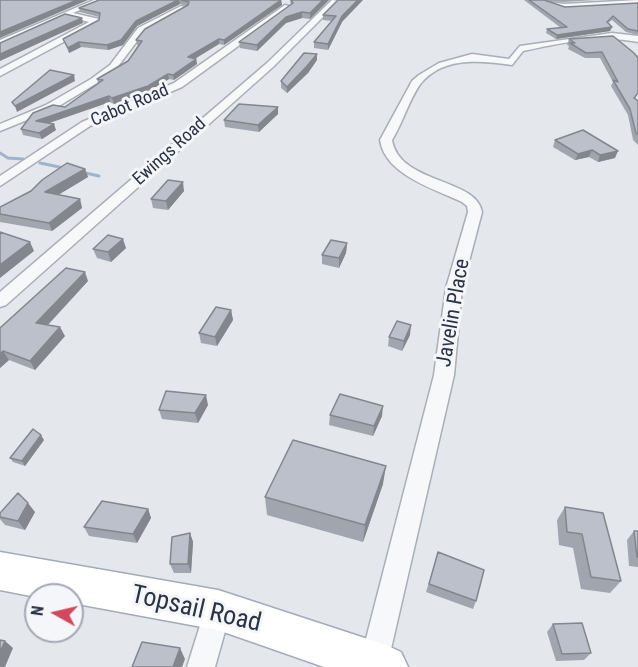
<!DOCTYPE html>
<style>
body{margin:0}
#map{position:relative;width:638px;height:667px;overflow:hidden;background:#e4e7ec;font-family:"Roboto Condensed",sans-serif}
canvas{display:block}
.north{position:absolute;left:24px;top:583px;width:60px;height:60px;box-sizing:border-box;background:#f4f6f9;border:2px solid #a4a8b1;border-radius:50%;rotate:278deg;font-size:16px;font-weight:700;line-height:24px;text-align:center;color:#2b3445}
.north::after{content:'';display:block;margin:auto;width:21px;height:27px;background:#d1495b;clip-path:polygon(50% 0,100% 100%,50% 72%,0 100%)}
</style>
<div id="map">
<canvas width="638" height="667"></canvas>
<div class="north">N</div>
</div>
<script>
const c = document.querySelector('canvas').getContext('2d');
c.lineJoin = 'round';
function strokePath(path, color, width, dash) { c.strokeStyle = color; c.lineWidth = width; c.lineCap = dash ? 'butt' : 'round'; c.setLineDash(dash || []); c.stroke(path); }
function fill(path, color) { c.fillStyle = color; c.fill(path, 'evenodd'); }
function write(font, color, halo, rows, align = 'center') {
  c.font = font + ' "Roboto Condensed",sans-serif'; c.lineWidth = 6; c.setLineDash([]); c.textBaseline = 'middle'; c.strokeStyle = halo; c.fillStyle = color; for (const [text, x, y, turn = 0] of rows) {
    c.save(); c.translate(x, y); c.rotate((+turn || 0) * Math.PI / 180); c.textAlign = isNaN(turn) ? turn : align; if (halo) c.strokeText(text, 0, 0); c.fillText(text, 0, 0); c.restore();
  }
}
const stream = new Path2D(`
 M0 153 8 158 23 159
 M40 163 64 168
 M81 172 99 176`);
const street = new Path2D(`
 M94 0H105L73 13 99 19V23L0 76V69L89 22 66 16 0 46V40Z
 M332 0 339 1 273 67 6 305 0 307V292L267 63Z
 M533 0 564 4 638 0V4L564 8Z
 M285 5 292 7 182 87 90 126 0 186V176L82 122 174 83Z
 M181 6 188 8 144 32 116 69 97 83 54 109 0 131V124L46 105 91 79 110 65 138 28Z
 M612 33 638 36V42C600 34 560 43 523 51L512 65C482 61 446 56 423 81 412 92 402 125 392 140 399 184 477 178 482 212L462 288 454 375 388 662 386 667H362L360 662 434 375 446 288 468 212 467 206 462 202C435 189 385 175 380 140L412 81 419 75 439 63 472 54 509 59 520 46Z
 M218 597 228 600 231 610 215 667H187L208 600Z`);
const primary = new Path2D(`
 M0 552 218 590 386 645 401 652 408 667H324L218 630 72 603V595L36 597 0 590Z`);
const wall = new Path2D(`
 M99 0H281L282 5 224 45 219 44 195 59H196L197 64 174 80 169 79 149 91 114 104 110 102 48 123 56 130 42 139 23 135 21 129 65 107 98 84 97 79 128 61 138 45H137L136 40 187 6 180 4 137 26 123 45 108 50 81 47 69 53 63 39 99 20V17L80 12 79 8Z
 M290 0H329L310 19 302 18 286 23 257 51 240 48 239 42 291 5Z
 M338 0 342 22 328 50 314 48V42L332 21 323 20V15Z
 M524 0H596L564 2 545 1 565 7 638 3V35L626 32 612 20 608 23 612 27 610 31 556 39 546 33 547 29 561 28Z
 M613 36 636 99 638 101V145L633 140 628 115 611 86 613 82 600 58H585L568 49 569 46 567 45 569 39Z
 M317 60 308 73 287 93 281 88V81Z
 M278 114 259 132 225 127 224 120Z
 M583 130 615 158 598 162 589 157 575 160 553 147 555 140Z
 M85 169 88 177 58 195 80 199 82 208 52 231 0 222V207Z
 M184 191 168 210 153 208 151 199Z
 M347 243 346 253 339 268 322 264V255Z
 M126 248 111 262 97 258 93 249Z
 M88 281 48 325 65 336 35 370 9 360 0 368V328Z
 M231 310 233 320 217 346 201 343 199 333Z
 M410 335 402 351 388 346 389 337Z
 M208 405 198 423 162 419 159 410Z
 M330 415 382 416 373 436 329 425Z
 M44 440 25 466 13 462 10 458Z
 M383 484 363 542 267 515 265 497Z
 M565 507 621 581 610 593 581 589 573 548 559 545 557 520Z
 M148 509 151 518 137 543 89 536 84 527Z
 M35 512 25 530 5 525 0 519V513Z
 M634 531H638V567L629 566 627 540Z
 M190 533 193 542 191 573H174L170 564Z
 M438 552 476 601 473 609 426 592Z
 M553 624 591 653 584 660 556 661 547 632Z`);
const shadedWall = new Path2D(`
 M77 0H88L0 38V32Z
 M178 0H179L180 4 137 26 123 45 108 50 107 45 136 21Z
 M281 0 282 5 224 45V40Z
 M323 0H329L310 19V13Z
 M358 0H363L342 22 328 50V44L342 16Z
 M302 12V18L286 23 257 51V45L286 17Z
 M82 18 83 23 0 61V54Z
 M612 27 610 31 556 39 557 35Z
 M219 39V44L189 62 188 57Z
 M79 42 81 47 69 53 68 48Z
 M317 54V60L308 73 287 93V87Z
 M196 59 197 64 174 80 173 75Z
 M168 74 169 79 149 91 114 104 112 98Z
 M74 75 75 81 17 112 15 106Z
 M109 96 110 102 38 127 36 121Z
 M278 107V114L259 132 258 125Z
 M54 124 56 130 42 139 39 133Z
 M592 150 589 157 575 160 578 154Z
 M618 151 615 158 598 162 600 155Z
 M85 169 88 177 48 201 45 192Z
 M183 182 184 191 168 210 166 201Z
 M80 199 82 208 52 231 49 223Z
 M123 239 126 248 111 262 108 252Z
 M30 242 34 251 0 278V265Z
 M347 243 346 253 339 268V258Z
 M85 272 88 281 41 332 36 323Z
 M231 310 233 320 217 346 215 337Z
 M411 325 410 335 402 351 404 341Z
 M60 327 65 336 35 370 30 361Z
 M3 351 9 360 0 368V354Z
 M206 395 208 405 198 423 195 413Z
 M383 406 382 416 373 436 374 426Z
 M41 435 44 440 25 466 22 461Z
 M386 466 383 484 363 542 365 525Z
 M28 503 35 512 25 530 18 521Z
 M148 509 151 518 137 543 133 534Z
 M190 533 193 542 191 573 188 564Z
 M5 641 13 648 5 667H0V652Z
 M180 648 185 659 182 667H173Z`);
const building = new Path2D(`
 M0 0H77L0 32Z
 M99 0H178L136 21 121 40 107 45 79 42 68 48 63 39 99 20 100 13 79 8Z
 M181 0H281L224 40 219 39 188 57 196 59 173 75 168 74 148 86 112 98 109 96 36 121 54 124 39 133 21 129 33 113 53 105 65 107 103 80 97 79 128 61 142 41 136 40 145 29 188 5 189 2Z
 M291 0H323L310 13 302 12 286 17 257 45 239 42 293 3Z
 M338 0H358L342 16 328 44 314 42 336 16 323 15Z
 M529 0H544L565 7 638 3V31L628 29 613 16 607 22 612 27 557 35 547 29 567 27Z
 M65 14 82 18 0 54V43Z
 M613 36 634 53 638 58V93L634 98 638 101V135L636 133 630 109 613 80 618 82 602 52 586 53 570 43H575L569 39Z
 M304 53 317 54 307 66 287 87 281 81Z
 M50 70 74 75 15 106 12 102Z
 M239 104 278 107 258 125 224 120Z
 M583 130 618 151 600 155 592 150 578 154 555 140Z
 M67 163 85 169 45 192 80 199 49 223 0 214V207L31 191 42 180Z
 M168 180 183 182 166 201 151 199Z
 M0 232 30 242 0 265Z
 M108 235 123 239 108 252 93 249Z
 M331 240 347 243 339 258 322 255Z
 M66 268 85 272 36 323 60 327 30 361 3 351 0 354V328Z
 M216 307 231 310 215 337 199 333Z
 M397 321 411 325 404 341 389 337Z
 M166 391 206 395 195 413 159 410Z
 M340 394 383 406 374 426 330 415Z
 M33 429 41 435 22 461 10 458Z
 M293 440 386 466 365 525 265 497Z
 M18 493 28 503 18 521 0 517V513Z
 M102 501 148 509 133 534 84 527Z
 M565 507 603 513 621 581 591 577 582 534 567 532Z
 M634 531H638V557H637Z
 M190 533 188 564H170L172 537Z
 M438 552 484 570 476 601 429 584Z
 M582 623 591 653 562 654 553 624Z
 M0 640 5 641 0 652Z
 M142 642 180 648 173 667H132Z`);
const farStreetnames = [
 ["Cabot Road",130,106,-23],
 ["Ewings Road",170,152,-42]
];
const streetNames = [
 ["Javelin Place",454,313,-80]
];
const nearStreetnames = [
 ["Topsail Road",196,610,13]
];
strokePath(stream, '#9fb4cc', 3);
strokePath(street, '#a9aeb7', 3);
strokePath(primary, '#a3abb8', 3);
fill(street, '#f7f8fa');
fill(primary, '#fff');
fill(wall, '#a1a5ae');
fill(shadedWall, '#83868d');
fill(building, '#bbc0ca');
strokePath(building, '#83868d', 1.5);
write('18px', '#2b3445', '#f4f6f9', farStreetnames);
write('21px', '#2b3445', '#f4f6f9', streetNames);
write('26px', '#2b3445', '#f4f6f9', nearStreetnames);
</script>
